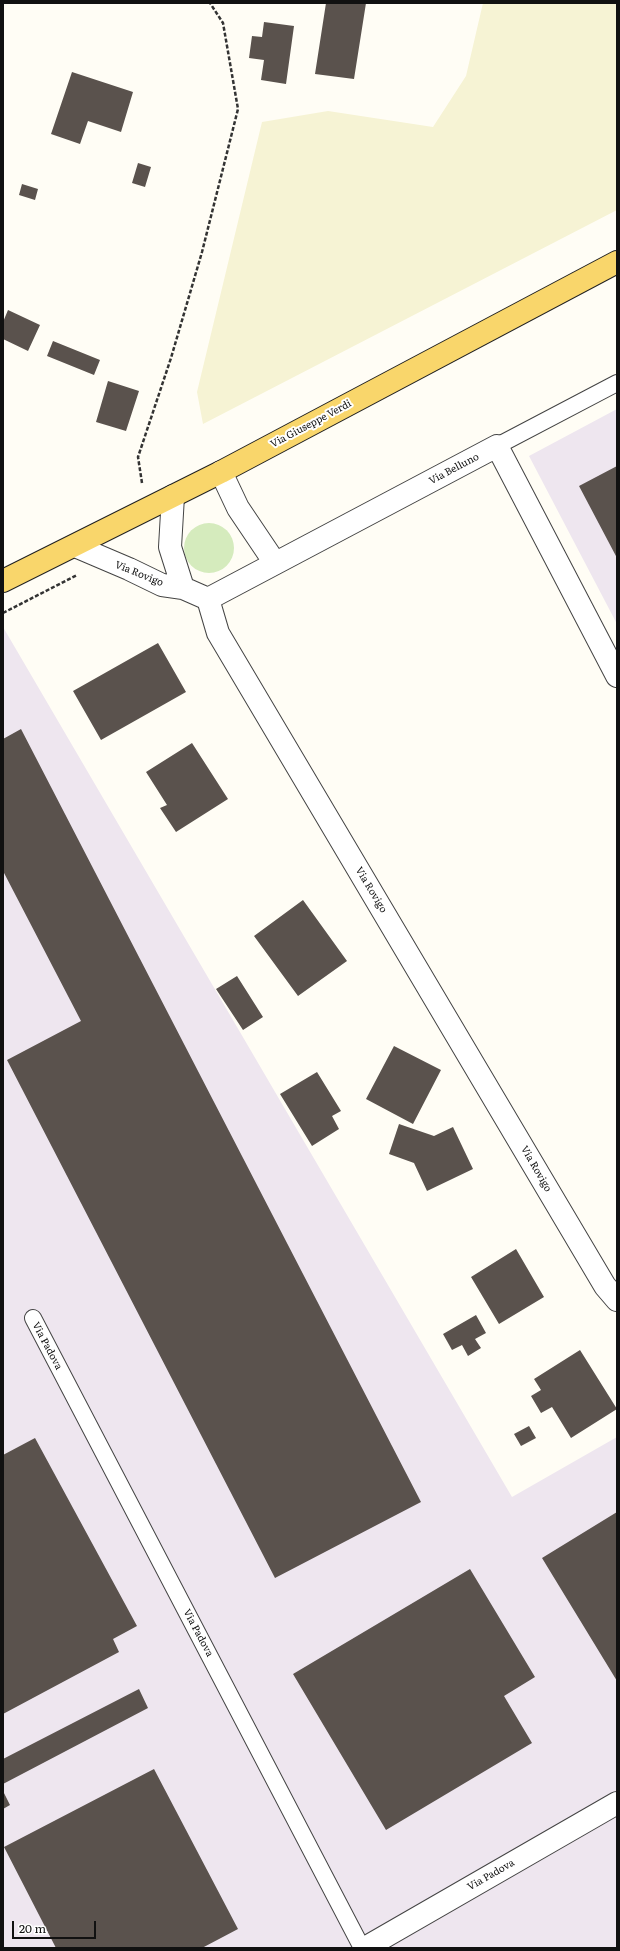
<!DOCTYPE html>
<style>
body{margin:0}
#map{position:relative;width:620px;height:1951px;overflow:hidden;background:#fffdf5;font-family:Literata,serif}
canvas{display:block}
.frame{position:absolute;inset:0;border:4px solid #111;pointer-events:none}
.scale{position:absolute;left:12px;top:1921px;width:84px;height:18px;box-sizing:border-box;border:2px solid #111;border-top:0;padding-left:5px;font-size:12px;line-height:14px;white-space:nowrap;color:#111;-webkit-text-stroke:3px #fff;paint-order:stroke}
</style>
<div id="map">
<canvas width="620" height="1951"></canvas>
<div class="frame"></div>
<div class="scale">20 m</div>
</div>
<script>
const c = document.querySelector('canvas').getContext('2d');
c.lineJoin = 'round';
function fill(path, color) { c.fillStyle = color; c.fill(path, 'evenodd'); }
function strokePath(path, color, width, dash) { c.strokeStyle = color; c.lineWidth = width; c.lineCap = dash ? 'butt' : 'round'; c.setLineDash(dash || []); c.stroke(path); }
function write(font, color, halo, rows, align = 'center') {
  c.font = font + ' Literata,serif'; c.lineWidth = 4; c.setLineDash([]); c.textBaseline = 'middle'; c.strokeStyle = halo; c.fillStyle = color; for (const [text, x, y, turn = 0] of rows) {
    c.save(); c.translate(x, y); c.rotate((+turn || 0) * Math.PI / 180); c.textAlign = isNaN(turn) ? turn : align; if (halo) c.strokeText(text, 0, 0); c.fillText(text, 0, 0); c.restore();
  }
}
const industrial = new Path2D(`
 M617 409V624L529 456Z
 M3 627 512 1497 617 1437V1948H3Z`);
const farmland = new Path2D(`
 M483 3H617V210L203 424 197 392 262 122 328 111 433 127 466 76Z`);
const green = new Path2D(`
 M184 548a25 25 0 1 1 50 0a25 25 0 1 1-50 0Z`);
const building = new Path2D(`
 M326 3H366L354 79 315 74Z
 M264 22 294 26 286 84 261 80 264 60 249 58 252 36 262 37Z
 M72 72 133 92 121 132 88 121 80 144 51 134Z
 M138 163 151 167 145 187 132 183Z
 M22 184 38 189 35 200 19 195Z
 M8 310 40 325 28 351 3 339V322Z
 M53 341 100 360 94 375 47 356Z
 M108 381 139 391 126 431 96 422Z
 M617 466V558L579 486Z
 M158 643 186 692 101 740 73 691Z
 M21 729 421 1502 275 1578 7 1060 81 1021 3 871V739Z
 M192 743 228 799 176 832 160 808 167 805 146 772Z
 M303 900 347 961 298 996 254 936Z
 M237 976 263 1017 243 1030 216 989Z
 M394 1046 441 1070 413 1124 366 1099Z
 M317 1072 341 1111 332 1116 339 1129 312 1146 280 1094Z
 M399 1124 434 1136 453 1127 473 1169 427 1191 414 1163 389 1154Z
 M516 1249 544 1297 499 1324 471 1277Z
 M476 1315 486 1333 475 1339 481 1348 468 1356 462 1345 452 1350 443 1334Z
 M580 1350 617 1409 571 1438 552 1407 541 1413 531 1396 541 1390 534 1379Z
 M529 1426 536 1438 521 1446 514 1434Z
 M35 1438 137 1626 113 1639 119 1652 3 1714V1455Z
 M617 1512V1681L542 1558Z
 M470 1569 535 1677 504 1696 532 1743 386 1830 293 1674Z
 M139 1689 148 1708 3 1784V1759Z
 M154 1769 238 1929 202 1948H56L4 1847Z
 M3 1791 10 1805 3 1809Z`);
const path = new Path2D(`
 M142 483 138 457 171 358 202 252 238 109 223 23 210 3
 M3 613 77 575`);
const lane = new Path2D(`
 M497 446 617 383
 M33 1318 362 1948`);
const street = new Path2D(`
 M221 472 238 508 275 563
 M173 496 170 547 183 588
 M75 546 129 569 162 585 183 588 208 599
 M208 599 218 633 605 1286 617 1300
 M208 599 497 446 617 676
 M365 1948 617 1803`);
const primary = new Path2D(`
 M3 581 221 472 617 262`);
const streetNames = [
 ["Via Giuseppe Verdi",311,424,-28],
 ["Via Belluno",454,469,-28],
 ["Via Rovigo",139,574,22],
 ["Via Rovigo",371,890,59],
 ["Via Rovigo",536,1169,60],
 ["Via Padova",47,1346,62],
 ["Via Padova",198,1633,62],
 ["Via Padova",491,1875,-30]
];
fill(industrial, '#eee6ef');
fill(farmland, '#f6f3d4');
fill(green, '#d5ebbd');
fill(building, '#5a524d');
strokePath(lane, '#444', 18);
strokePath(street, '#444', 24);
strokePath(primary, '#222', 24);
strokePath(path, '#333', 2.5, [4, 2]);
strokePath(lane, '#fff', 16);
strokePath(street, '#fff', 22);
strokePath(primary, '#f9d66b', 22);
write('10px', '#111', '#fff', streetNames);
</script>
